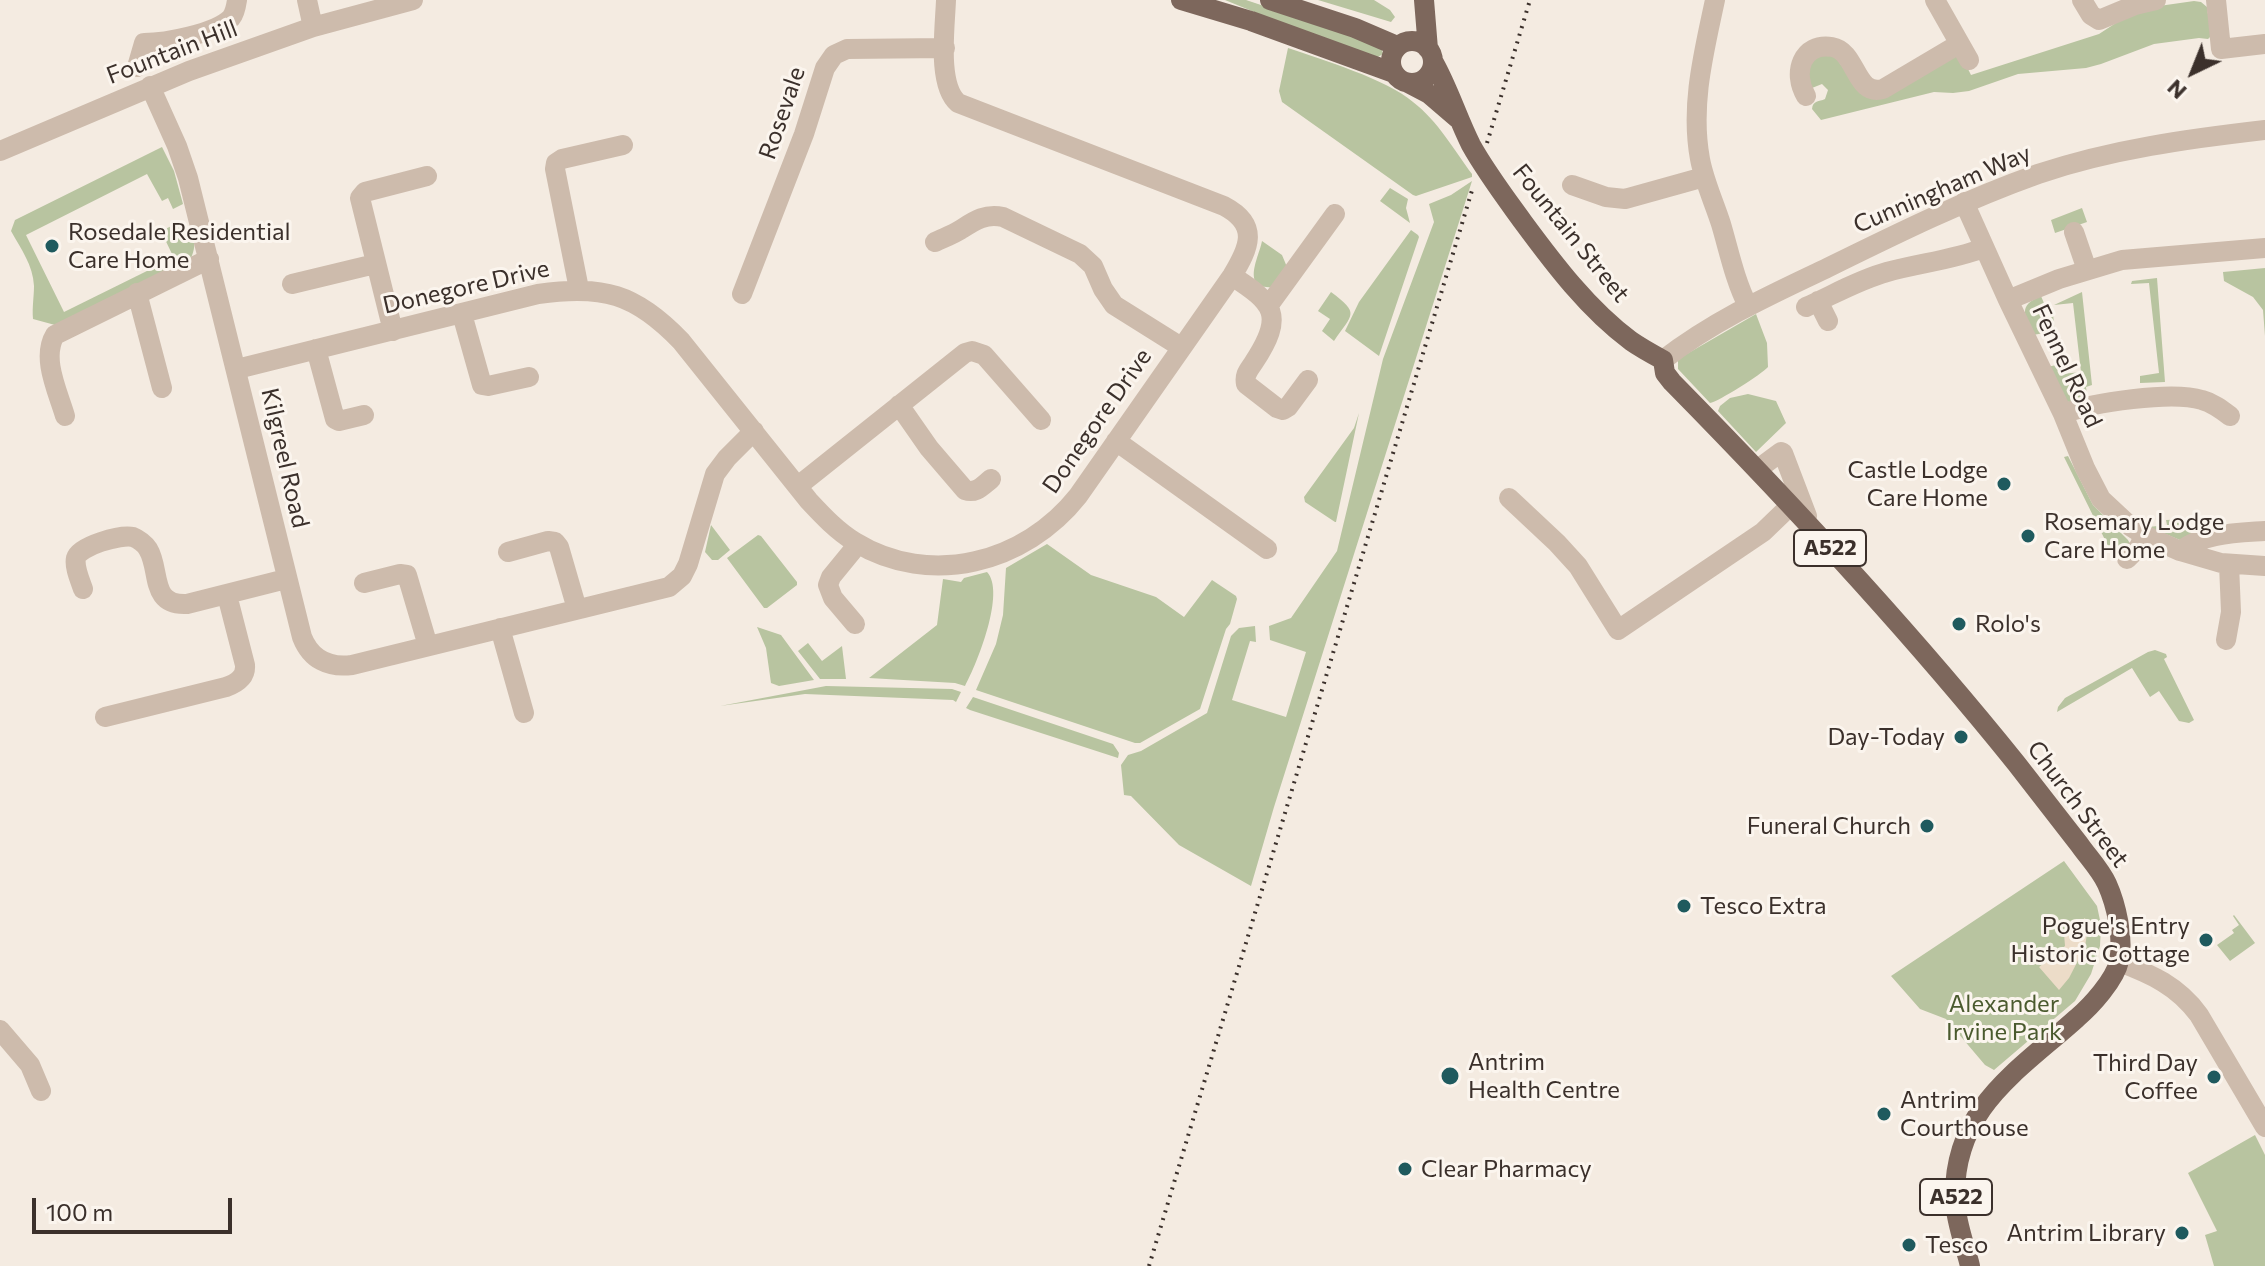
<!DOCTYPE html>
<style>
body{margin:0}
#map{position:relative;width:2265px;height:1266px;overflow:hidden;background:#f4ebe1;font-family:Commissioner,sans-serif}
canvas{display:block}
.north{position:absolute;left:2153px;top:32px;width:80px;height:80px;-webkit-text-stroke:6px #fbf5ee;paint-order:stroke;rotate:223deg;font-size:22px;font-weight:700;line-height:32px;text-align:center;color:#3b302b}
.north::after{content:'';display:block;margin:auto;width:28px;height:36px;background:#3b302b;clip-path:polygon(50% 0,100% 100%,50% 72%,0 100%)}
.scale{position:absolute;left:32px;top:1198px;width:200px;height:36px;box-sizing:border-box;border:4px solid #3b302b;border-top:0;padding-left:10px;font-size:24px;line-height:28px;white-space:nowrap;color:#3b302b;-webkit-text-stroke:6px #fbf5ee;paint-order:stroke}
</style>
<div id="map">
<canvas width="2265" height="1266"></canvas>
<div class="north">N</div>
<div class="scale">100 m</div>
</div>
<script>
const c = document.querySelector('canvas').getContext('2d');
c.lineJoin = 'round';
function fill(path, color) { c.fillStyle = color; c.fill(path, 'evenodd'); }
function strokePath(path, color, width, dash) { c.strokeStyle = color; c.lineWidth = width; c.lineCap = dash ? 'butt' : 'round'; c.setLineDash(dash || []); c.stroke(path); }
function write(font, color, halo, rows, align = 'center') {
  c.font = font + ' Commissioner,sans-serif'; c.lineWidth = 6; c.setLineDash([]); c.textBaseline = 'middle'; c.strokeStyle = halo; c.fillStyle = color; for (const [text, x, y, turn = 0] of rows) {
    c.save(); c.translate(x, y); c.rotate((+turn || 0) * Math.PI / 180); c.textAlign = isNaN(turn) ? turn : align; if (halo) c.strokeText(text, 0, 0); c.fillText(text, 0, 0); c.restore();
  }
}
const green = new Path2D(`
 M1225 0H1246L1261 5 1381 47 1383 54 1376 58 1303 32Z
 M1318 0H1374L1390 10 1395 17 1391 22Z
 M2194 1 2201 2 2207 7 2211 36 2208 39 2199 38 2154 44 2101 64 2086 68 2018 74 1969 91 1953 93 1934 92 1821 120 1812 109C1813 100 1819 102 1825 99L1828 90 1822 84 1812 88 1802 69 1811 57 1834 55 1861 93 1957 56 1967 67 1971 75 2099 34 2122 19 2152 7Z
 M1288 48C1323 60 1386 79 1413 102 1438 121 1454 150 1472 174V177L1416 196 1413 195 1282 102 1279 91Z
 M162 147 174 171 183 204 173 209 168 198 162 201 147 174 26 235 64 312 153 268 157 265 156 262 172 254 161 231 180 222C194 230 198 243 191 258L55 325 33 319C32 307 34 297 34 286 33 265 21 249 11 231L15 220Z
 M1472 181 1274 807 1251 886 1179 845 1131 796 1124 795 1121 765 1128 755 1141 751 1207 713 1231 636 1239 628 1255 626 1256 642 1250 641 1232 700 1286 717 1306 652 1270 640 1269 626 1291 618 1337 551 1383 359 1434 222 1429 204 1451 195Z
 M1390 188 1408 199 1406 208 1410 223 1380 201Z
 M2082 208 2087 222 2055 233 2051 220Z
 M1411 230 1418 235 1419 237 1379 356 1345 331 1359 302Z
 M1262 241 1282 255 1287 267 1273 287C1240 290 1259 257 1262 241Z
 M2265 268V336L2263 310 2253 297 2224 281 2223 272Z
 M2157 278 2165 382 2140 383V376L2159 373 2149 283 2131 284 2132 281Z
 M1331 292C1360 314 1353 313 1334 341L1322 331 1330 319 1318 311Z
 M2082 292 2092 385 2086 387 2088 402 2075 403 2064 401 2047 367 2061 364 2062 374 2081 372 2073 303 2054 305Z
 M2041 296 2046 308 2052 306 2055 331 2033 335C2025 315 2017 306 2041 296Z
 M1756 314 1767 343 1768 367C1762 374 1718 402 1710 403L1678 369V359Z
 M1748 394 1776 401 1786 423 1756 452 1718 411 1720 406 1730 398Z
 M1359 413 1336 522H1335L1305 502 1304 497 1354 428Z
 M2068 456 2093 505 2128 540 2130 544 2128 551 2114 558 2064 457Z
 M2190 519 2192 534 2185 542 2148 527 2167 525 2166 520Z
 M711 525 730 550 718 560H712L705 552Z
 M758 535 761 536 797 582V585L767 608H764L727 558Z
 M1047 544 1091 575 1156 597 1184 617 1212 580 1236 596 1237 599 1230 624 1226 629 1200 709 1140 743H1135L976 690 996 644 1003 615 1006 568Z
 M987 572C1006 592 977 664 965 686L955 683 869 678 937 625 943 579 961 582 964 578Z
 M757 627 781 635 814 680 779 686 771 683 766 648Z
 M808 643 822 661 842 646 846 679H820L798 651Z
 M2155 650 2166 654 2167 657 2164 659 2194 720 2189 723 2179 721 2159 691 2150 697 2132 668 2057 712 2058 707 2065 698 2148 652Z
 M826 686 952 689 961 692 956 702 953 700 805 694 720 706Z
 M973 697 1113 744 1119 753 1118 758 970 710 966 708Z
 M2064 861 2097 906 2101 925 2100 946 2091 974 2075 1001 1994 1070 1985 1065 1946 1019 1920 1009 1891 976Z
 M2234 915 2255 943 2230 961 2217 945 2234 933 2232 930 2239 925 2233 916Z
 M2255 1135 2265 1155V1266H2214L2205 1235 2217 1231 2188 1173Z`);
const plaza = new Path2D(`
 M2085 918 2088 927 2085 947 2069 978 2059 990 2039 967 2065 946 2064 933Z`);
const minor = new Path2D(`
 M307 0 313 27
 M1715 0C1704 52 1690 105 1700 159 1704 181 1714 202 1721 224 1729 251 1735 281 1748 306
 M1935 0 1969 60
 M2082 0 2091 15 2099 20 2135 5 2156 0
 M2216 0 2221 49 2265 44
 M137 67 144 43C165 43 215 34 231 18 235 13 236 7 237 0
 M150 86 177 146 188 178 302 637C311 660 329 668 352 665L669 587 682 576 688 564 715 474 727 458 754 431
 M1806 96C1792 73 1802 42 1832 47 1857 51 1855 97 1883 89L1959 44
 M0 151 189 71 313 27 413 0
 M1572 185 1606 197 1625 199 1704 177
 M1964 202 2008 300 2063 414 2085 468 2101 499 2130 526 2144 535 2180 551 2221 563 2265 566
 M2074 232 2087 270
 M935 242C943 238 952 235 960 230 974 221 985 213 1003 217L1080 254 1093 266 1103 289 1114 305 1181 347
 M1232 276C1274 303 1285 315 1254 362 1249 370 1244 374 1246 384L1277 408 1283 410 1288 407 1308 380
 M292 284 375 264
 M579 289 555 169 556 163 562 159 623 145
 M137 293 162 388
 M742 294 804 134 825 68 834 55 847 49 945 48
 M2008 300 2059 279 2122 260 2265 248
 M1818 301 1828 321
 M1269 305 1335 214
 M1806 307C1833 295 1858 280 1887 272 1920 263 1952 260 1984 248
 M462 314 482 385 488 386 529 377
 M393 331 360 198 365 192 427 176
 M316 349 335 419 339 421 364 415
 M1663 360C1713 321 1770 295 1827 268 1896 234 1965 200 2038 174 2112 149 2188 139 2265 130
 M237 369 538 294C603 285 635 293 681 341L809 501C823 516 837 531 855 542 930 588 1025 563 1078 496L1232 276C1249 248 1260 225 1224 206L958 103C937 85 945 28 946 0
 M899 405 929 448 965 490C976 494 982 486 991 479
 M2063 414C2093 402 2172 391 2202 400 2213 403 2221 409 2230 416
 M65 416C58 392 41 358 55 335L209 259
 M1116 441 1267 549
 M1758 469 1781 452 1783 453 1807 516
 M798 486 965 353 972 351 984 355 1041 420
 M1509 498 1557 543 1578 566 1618 630 1763 532 1791 505
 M2180 551C2204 533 2236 533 2265 531
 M508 552 548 541 555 542 559 547 577 609
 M2127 559 2139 547 2144 535
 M364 583 400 574 407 575 428 646
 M83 589C80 580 74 567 76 558 79 546 121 534 133 537 138 539 145 544 148 549 161 570 149 606 187 604L286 579
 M855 624 833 598 828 585 831 577 858 544
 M500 628 524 713
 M2226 640 2231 612 2229 564
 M105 717 226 687C237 683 246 677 245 665L227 595
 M2119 962C2151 974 2178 986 2199 1015L2265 1127
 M0 1030 30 1065 41 1091`);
const major = new Path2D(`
 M1181 0 1251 21 1394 73
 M1270 0 1355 28 1397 46
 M1424 0 1428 49
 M1391 62a21 21 0 1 1 42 0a21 21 0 1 1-42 0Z
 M1433 61C1448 87 1457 117 1471 145 1486 172 1505 197 1523 222 1554 264 1588 309 1631 341 1641 348 1652 354 1663 360L1665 373 1672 382C1792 504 1909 630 2016 763 2037 790 2058 817 2079 844 2088 857 2100 869 2107 884 2116 904 2124 938 2119 961 2115 980 2091 1006 2077 1018 2017 1072 1952 1109 1955 1201 1956 1223 1965 1245 1970 1266
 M1408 83 1429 94 1457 118`);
const rail = new Path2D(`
 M1487 143 1530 0
 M1149 1266 1473 187`);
const markers = [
 [52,246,8,"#1f5a5e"],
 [2004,484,8,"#1f5a5e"],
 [2028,536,8,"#1f5a5e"],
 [1959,624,8,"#1f5a5e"],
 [1961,737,8,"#1f5a5e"],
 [1927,826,8,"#1f5a5e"],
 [1684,906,8,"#1f5a5e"],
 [2206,940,8,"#1f5a5e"],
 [1450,1076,10,"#1f5a5e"],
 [2214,1077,8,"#1f5a5e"],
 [1884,1114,8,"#1f5a5e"],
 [1405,1169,8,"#1f5a5e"],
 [2182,1233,8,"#1f5a5e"],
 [1909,1245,8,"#1f5a5e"]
];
const shields = [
 [1830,548,72],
 [1956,1197,72]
];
const shieldNames = [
 ["A522",1830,548],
 ["A522",1956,1197]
];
const streetNames = [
 ["Fountain Hill",172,52,-21],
 ["Rosevale",782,113,-71],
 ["Cunningham Way",1942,189,-23],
 ["Fountain Street",1571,233,51],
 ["Donegore Drive",466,287,-13],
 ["Fennel Road",2067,366,65],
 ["Donegore Drive",1097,421,-55],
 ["Kilgreel Road",285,458,77],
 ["Church Street",2078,804,53]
];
const poiNames = [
 ["Rosedale Residential",68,232],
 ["Care Home",68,260],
 ["Castle Lodge",1988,470,"right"],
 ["Care Home",1988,498,"right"],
 ["Rosemary Lodge",2044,522],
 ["Care Home",2044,550],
 ["Rolo's",1975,624],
 ["Day-Today",1945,737,"right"],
 ["Funeral Church",1911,826,"right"],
 ["Tesco Extra",1700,906],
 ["Pogue's Entry",2190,926,"right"],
 ["Historic Cottage",2190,954,"right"],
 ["Antrim",1468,1062],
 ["Health Centre",1468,1090],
 ["Third Day",2198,1063,"right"],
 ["Coffee",2198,1091,"right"],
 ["Antrim",1900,1100],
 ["Courthouse",1900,1128],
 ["Clear Pharmacy",1421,1169],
 ["Antrim Library",2166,1233,"right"],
 ["Tesco",1925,1245]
];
const parkNames = [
 ["Alexander",2004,1004],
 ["Irvine Park",2004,1032]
];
fill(green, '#b8c4a0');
fill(plaza, '#ecdcc8');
strokePath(minor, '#cdbbac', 20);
strokePath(major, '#7d675c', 20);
strokePath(rail, '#3b302b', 4, [2, 6]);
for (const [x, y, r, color] of markers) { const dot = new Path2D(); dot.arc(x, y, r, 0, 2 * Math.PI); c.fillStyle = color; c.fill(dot); strokePath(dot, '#fbf5ee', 3); }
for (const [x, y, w] of shields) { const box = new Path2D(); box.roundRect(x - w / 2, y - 18, w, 36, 6); c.fillStyle = '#fbf5ee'; c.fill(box); strokePath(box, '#3b302b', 2); }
write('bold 22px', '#3b302b', null, shieldNames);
write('24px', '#3b302b', '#fbf5ee', streetNames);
write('24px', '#3b302b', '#fbf5ee', poiNames, 'left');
write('24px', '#4a5a2e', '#fbf5ee', parkNames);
</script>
